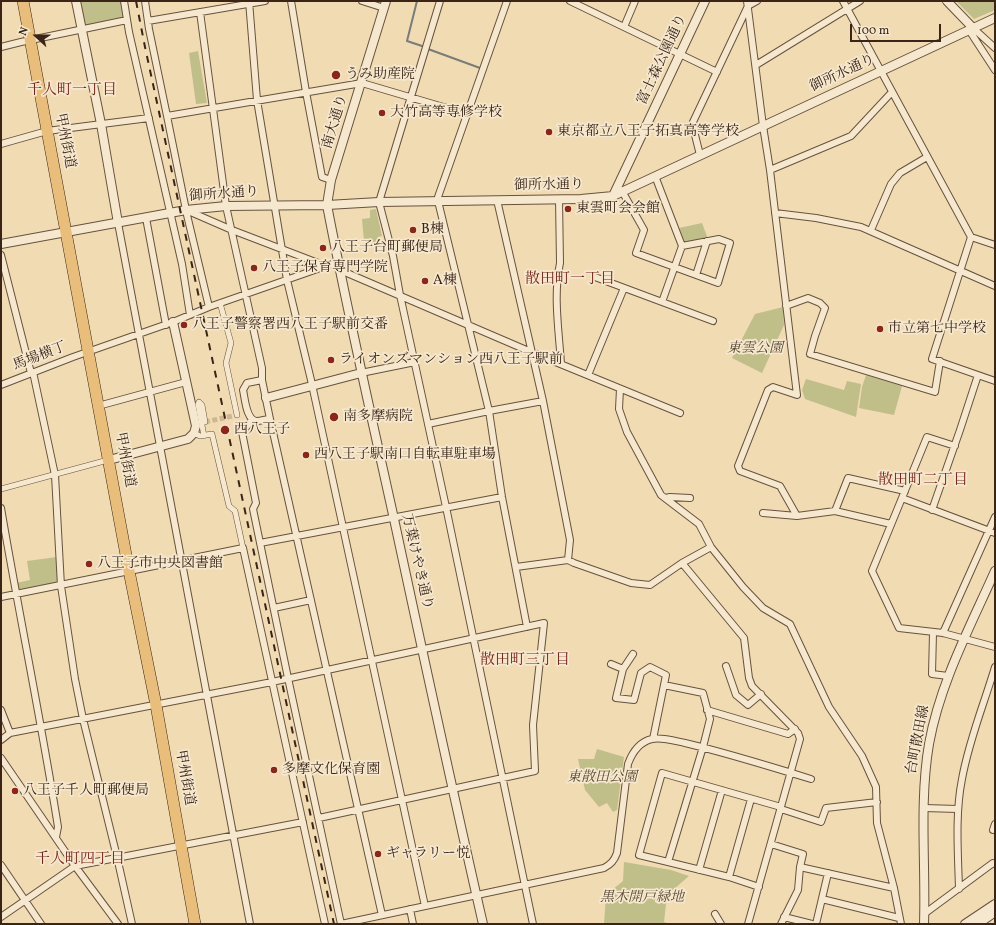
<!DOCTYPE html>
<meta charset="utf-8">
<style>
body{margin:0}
#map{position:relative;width:996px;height:925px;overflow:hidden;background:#f1dbb3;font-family:Vollkorn,serif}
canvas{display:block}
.frame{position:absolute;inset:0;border:2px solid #392417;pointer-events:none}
.north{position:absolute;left:16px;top:16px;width:40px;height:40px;-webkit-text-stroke:3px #f6e8ce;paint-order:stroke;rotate:291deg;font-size:11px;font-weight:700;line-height:16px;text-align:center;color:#392417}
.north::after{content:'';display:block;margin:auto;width:14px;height:18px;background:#392417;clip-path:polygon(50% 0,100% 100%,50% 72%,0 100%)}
.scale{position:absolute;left:850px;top:24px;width:91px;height:18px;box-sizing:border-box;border:2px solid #392417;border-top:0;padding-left:5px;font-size:12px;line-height:14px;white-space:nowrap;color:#392417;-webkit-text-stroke:3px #f6e8ce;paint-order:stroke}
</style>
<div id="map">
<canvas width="996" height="925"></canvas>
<div class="frame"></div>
<div class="north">N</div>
<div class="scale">100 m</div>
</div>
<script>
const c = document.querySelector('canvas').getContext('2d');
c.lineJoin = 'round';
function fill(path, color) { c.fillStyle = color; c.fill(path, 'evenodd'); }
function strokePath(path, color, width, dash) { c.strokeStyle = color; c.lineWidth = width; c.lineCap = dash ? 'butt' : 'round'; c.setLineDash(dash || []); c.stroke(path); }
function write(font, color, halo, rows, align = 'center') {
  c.font = font + ' Vollkorn,"Noto Serif JP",serif'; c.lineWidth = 3.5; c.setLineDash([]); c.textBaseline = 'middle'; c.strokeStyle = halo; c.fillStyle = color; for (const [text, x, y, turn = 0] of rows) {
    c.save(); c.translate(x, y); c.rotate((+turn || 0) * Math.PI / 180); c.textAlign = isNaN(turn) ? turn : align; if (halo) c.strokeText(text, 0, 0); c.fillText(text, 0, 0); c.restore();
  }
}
const green = new Path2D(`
 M76 1H123L125 17 123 19 81 29Z
 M956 1H995V10L974 19Z
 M198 51 207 103 196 104 189 53Z
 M376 209 382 236 378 237 380 247 364 241 362 219 370 218V210Z
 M702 223 708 239 685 243 679 228Z
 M783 307 784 325 762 373 732 358 755 314Z
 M866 375 902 386 894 415 859 408 862 387Z
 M806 379 844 390 847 381 861 384 856 417 805 399 802 390Z
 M57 557 59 584 22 591 17 588 16 583 30 580 27 561Z
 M597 749 624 757 617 810 613 812 607 803 599 807 585 790 578 759H594Z
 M624 862 671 870 689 876 667 895 664 922 670 924H604L606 895 623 881Z`);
const stream = new Path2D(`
 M417 1 407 41 422 46
 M428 49 480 68`);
const pedestrianTunnel = new Path2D(`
 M205 422 237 415`);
const pedestrian = new Path2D(`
 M220 303 231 343 226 363 237 415
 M194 433 200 436 212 434 229 506 235 511 243 548
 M204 436 198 404 199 402 202 405 205 422
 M1 489 108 460`);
const minor = new Path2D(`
 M124 1 129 32 182 264 190 315
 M145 1 149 29 167 116 187 215 209 307
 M249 1 257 100 287 280 311 380 425 906
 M291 1 306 92 322 177 331 180
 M362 1 384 8
 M440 1 379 202 393 256 400 295 446 507 533 924
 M507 1 438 197V201L489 411 502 497 527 627
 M570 1 717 72
 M747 1 763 126 770 170 797 395 773 387 768 390 738 466 740 471 780 486 797 516 835 511 891 524
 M843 1 971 237 995 245
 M200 12 226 206 262 368V380L270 419 382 915
 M148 21 265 1
 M624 27 635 1
 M973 28 995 48
 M969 30 995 70
 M1 47 21 42 127 20
 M756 65 860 1
 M167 116 362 83 467 114
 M1 144 47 131 149 118
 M700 155 693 127V122L748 6 757 1
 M770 170 851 136 892 92
 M655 176 682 246 662 302
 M622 191 644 230 636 253 718 283 730 243 719 239 682 246
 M559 199 560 263C553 296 559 331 561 364
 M497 200 543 401 570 540 568 560
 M186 210 232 230 326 266 338 262
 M775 213 816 218 861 227 995 286
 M146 218 166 325
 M118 223 250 924
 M871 230 891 184 900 173 927 157
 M971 237 932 359 995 381
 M1 255 31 373
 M340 270 531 352 680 413
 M696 275 707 241
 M595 277 713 321
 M786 306 808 298 820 303 825 308 815 336 810 354 935 392 940 361
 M33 372 55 475 61 586 75 679 83 719 117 857 132 924
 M361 373 415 362
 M588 375 624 288
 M262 380 247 383 243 390C245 398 246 421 257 421 261 421 266 419 270 419
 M1 385 73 357 173 322 209 307 326 266
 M620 389 619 409 627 432 661 495 699 524 711 547 743 587 763 608 790 624 829 707 862 756 876 787 877 823 894 888 901 924
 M98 406 186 382
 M252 420 242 432 256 503 253 509 288 678 341 924
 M428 424 489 411 543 401
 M955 446 927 437 872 571 899 628 943 633 995 647
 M666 498 670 497 690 498
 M902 498 995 533
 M1 508C19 614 41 720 58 827L56 837
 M932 510 960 430 978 375
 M835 511 848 478 905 491
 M763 513 797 516
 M260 543 502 497
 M682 563 744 638 749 678 752 686 798 733 800 739 748 924
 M516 567 568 560 574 563 631 583 650 585 682 563 711 547
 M1 597 243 548 325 924
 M274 608 311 600
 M933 633 932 674 948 676
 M943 633 995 517
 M611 664 623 669 616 698 634 700 641 673 650 667 666 675 653 739
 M726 666 736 695 748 705 761 694
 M623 669 633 654
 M664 685 703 693 710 719 703 747 668 862 729 877 759 887
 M1 710 10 733
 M707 710 788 734 795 729
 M1 740 10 733 272 682 544 623 533 725 535 771 319 818
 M1 758 75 866 118 924
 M924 808 958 809
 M781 809 821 822 826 808 877 802
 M993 830 995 824
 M771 844 803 854 800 867 798 890 781 924
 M668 862 639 855 662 773 781 807
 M1 865 41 924
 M800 867 894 888
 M699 870 722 790
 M729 877 751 799
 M959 889C958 853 955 814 962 779 969 740 984 704 995 667
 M822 899 899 918
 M410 909 413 924
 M715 914 721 924
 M924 914 993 863 995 864
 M1 917 75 866 303 822
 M784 917 812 924
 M341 924 604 868C611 864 614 861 617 853L628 764C632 753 639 742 652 739 662 737 675 741 685 743 727 753 769 766 811 779
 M816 924 828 873`);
const tertiary = new Path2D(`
 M76 1 101 124 118 223
 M386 1 331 180 327 205C347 310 371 415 394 519 423 654 452 789 483 924
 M947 1 973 28
 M613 196 705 1
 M1 244 186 210 226 206 327 205 379 202 581 199 613 196 995 18
 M266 398 361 373
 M109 460 188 439 194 433 196 426 173 322
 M924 924C926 865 919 803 929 744 940 683 970 627 995 571
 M965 924 995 904
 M978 924 995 912`);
const trunk = new Path2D(`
 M23 1 129 571 156 705 195 924`);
const rail = new Path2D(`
 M136 1 145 47 334 924`);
const markers = [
 [336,75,5,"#8f2418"],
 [382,113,4,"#8f2418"],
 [549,132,4,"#8f2418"],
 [568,209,4,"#8f2418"],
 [413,230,4,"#8f2418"],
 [323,248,4,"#8f2418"],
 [254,268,4,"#8f2418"],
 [425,281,4,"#8f2418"],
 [184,325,4,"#8f2418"],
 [880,329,4,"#8f2418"],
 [331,360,4,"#8f2418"],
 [334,417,5,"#8f2418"],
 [225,430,5,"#8f2418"],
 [306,455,4,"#8f2418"],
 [89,564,4,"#8f2418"],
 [274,770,4,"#8f2418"],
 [15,791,4,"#8f2418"],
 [378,854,4,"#8f2418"]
];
const streetNames = [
 ["富士森公園通り",663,60,-65],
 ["御所水通り",843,74,-25],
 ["南大通り",336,122,-73],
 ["甲州街道",64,141,79],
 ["御所水通り",549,186,-1],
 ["御所水通り",224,195,-4],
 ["馬場横丁",40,357,-21],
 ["甲州街道",124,460,79],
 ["万葉けやき通り",416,562,77],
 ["台町散田線",919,740,-79],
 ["甲州街道",184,778,80]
];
const poiNames = [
 ["うみ助産院",345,75],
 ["大竹高等専修学校",390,113],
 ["東京都立八王子拓真高等学校",557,132],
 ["東雲町会会館",576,209],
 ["B棟",421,230],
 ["八王子台町郵便局",331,248],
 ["八王子保育専門学院",262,268],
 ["A棟",433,281],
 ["八王子警察署西八王子駅前交番",192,325],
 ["市立第七中学校",888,329],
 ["ライオンズマンション西八王子駅前",339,360],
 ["南多摩病院",343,417],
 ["西八王子",234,430],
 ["西八王子駅南口自転車駐車場",314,455],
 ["八王子市中央図書館",97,564],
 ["多摩文化保育園",282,770],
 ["八王子千人町郵便局",23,791],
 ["ギャラリー悦",386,854]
];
const parkNames = [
 ["東雲公園",755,349],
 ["東散田公園",602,778],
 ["黒木開戸緑地",642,898]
];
const neighbourhoodNames = [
 ["千人町一丁目",72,91],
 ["散田町一丁目",570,280],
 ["散田町二丁目",923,481],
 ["散田町三丁目",525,661],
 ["千人町四丁目",80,860]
];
fill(green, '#c0be89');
strokePath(stream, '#777d78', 2);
strokePath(pedestrianTunnel, '#ccb694', 5, [5, 2.5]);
strokePath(pedestrian, '#67523e', 6);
strokePath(minor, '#67523e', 8);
strokePath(tertiary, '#67523e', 10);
strokePath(trunk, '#392417', 12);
strokePath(pedestrian, '#f6e8ce', 5);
strokePath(minor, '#f6e8ce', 6);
strokePath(tertiary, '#f6e8ce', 8);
strokePath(trunk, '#e8be7a', 11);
strokePath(rail, '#392417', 2, [7, 7]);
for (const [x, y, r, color] of markers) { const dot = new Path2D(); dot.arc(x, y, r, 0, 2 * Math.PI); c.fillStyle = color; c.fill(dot); strokePath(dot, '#f6e8ce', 1.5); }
write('14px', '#392417', '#f6e8ce', streetNames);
write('14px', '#392417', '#f6e8ce', poiNames, 'left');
write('italic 14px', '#5b4a34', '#f6e8ce', parkNames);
write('15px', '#7a1f14', '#f6e8ce', neighbourhoodNames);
</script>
